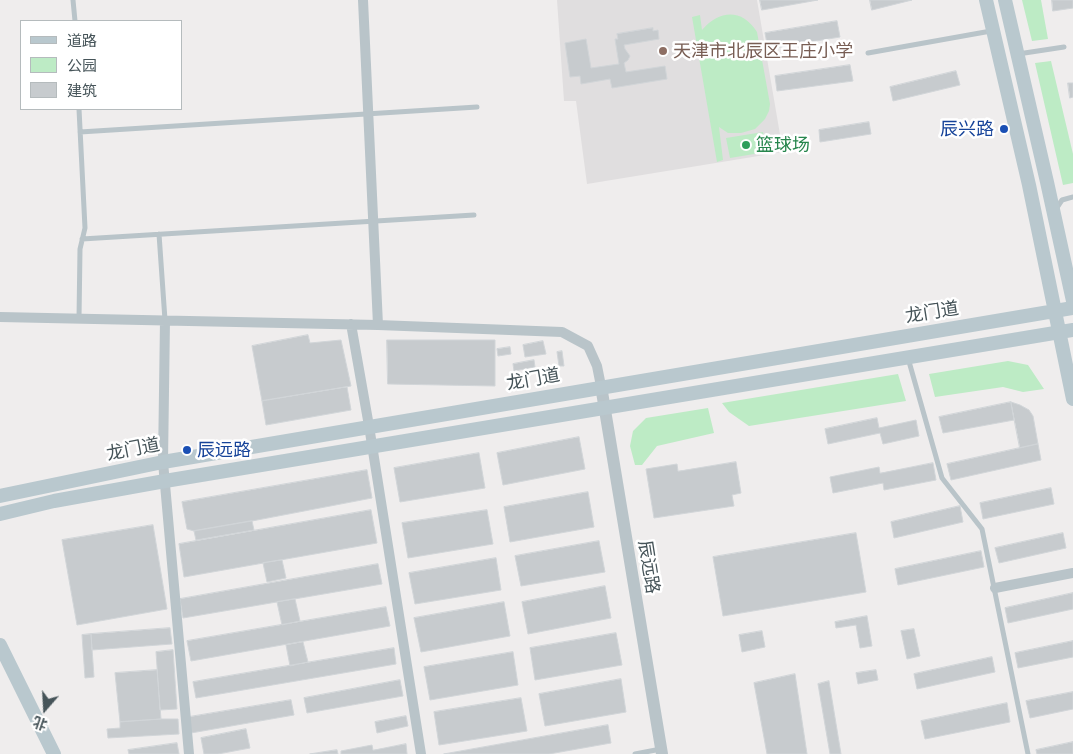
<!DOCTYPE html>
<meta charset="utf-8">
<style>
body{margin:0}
#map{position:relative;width:1073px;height:754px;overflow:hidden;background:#efeded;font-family:"Exo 2","Noto Sans SC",sans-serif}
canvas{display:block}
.legend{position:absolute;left:20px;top:20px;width:162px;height:90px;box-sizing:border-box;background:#fff;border:1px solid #b5bbbd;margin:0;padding:6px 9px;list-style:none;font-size:15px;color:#465459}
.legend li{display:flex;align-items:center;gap:10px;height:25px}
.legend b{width:25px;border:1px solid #b5bbbd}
.north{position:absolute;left:20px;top:684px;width:50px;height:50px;-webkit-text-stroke:4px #fff;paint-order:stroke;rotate:199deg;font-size:14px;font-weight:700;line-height:20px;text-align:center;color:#465459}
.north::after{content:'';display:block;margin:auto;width:18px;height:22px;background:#465459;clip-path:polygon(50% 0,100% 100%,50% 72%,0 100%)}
</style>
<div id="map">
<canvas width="1073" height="754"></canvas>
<ul class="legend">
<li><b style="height:6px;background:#b9c8ce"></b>道路</li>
<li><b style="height:14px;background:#bdebc5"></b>公园</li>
<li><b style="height:14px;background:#c7cbce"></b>建筑</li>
</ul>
<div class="north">北</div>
</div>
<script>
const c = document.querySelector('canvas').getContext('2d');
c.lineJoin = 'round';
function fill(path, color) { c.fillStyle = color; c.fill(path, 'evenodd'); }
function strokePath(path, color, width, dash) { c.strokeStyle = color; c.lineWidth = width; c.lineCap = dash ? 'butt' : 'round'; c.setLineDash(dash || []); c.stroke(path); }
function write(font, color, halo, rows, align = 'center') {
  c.font = font + ' "Exo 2","Noto Sans SC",sans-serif'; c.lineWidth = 5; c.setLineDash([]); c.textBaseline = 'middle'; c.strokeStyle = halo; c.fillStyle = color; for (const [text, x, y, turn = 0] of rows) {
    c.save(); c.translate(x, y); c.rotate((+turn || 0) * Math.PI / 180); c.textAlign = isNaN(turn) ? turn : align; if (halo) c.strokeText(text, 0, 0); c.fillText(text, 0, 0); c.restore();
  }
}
const education = new Path2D(`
 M557 0H757L783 152 587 184 576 101H564Z`);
const green = new Path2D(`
 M1022 0H1041L1048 39 1032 41Z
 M700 15 702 30C719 10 742 8 757 32L770 104 769 111 765 119 755 129 741 133H728L719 127 723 160 717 162 692 17Z
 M1051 61 1073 154V183L1063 185 1035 63Z
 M763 132 766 152 730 158 726 138Z
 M1008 361 1028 365 1044 389 1023 392 1003 387 935 397 929 374Z
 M898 374 906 401 749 426 729 412 722 403Z
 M708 408 714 433 657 446 642 465H635L630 446 633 431 646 418Z`);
const building = new Path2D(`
 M760 0H818L762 10Z
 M870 0H912L872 10Z
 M1052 0H1073V8L1053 11Z
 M837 21 840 37 768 49 765 33Z
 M653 28V31L658 30 659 39 624 45 625 49 630 56 628 60 624 63 626 72 665 66 667 79 612 88 610 79 581 84 580 76 570 77 565 43 586 39 591 68 619 64 615 39H618L617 34Z
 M850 65 853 81 777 91 775 76Z
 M956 71 960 85 893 101 890 87Z
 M1068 83H1073V97L1070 98Z
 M869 122 871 134 820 142 819 130Z
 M308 335 310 343 341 340 351 386 262 401 252 346Z
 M387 340H495V386L388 384Z
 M543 341 546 354 525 357 523 345Z
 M510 347 511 354 498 356 497 349Z
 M562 351 564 366H559L557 352Z
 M534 360 535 367 514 371 513 364Z
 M347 387 351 410 266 425 262 401Z
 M1011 402 1014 420 943 433 939 417Z
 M1011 402 1020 405 1029 410 1033 416 1038 444 1020 448Z
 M877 418 879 428 916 420 919 436 883 444 880 433 828 444 825 429Z
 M579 437 585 469 503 485 497 453Z
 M1038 444 1041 460 951 480 947 464Z
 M479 453 485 488 400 502 394 468Z
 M736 462 741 493 732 495 734 506 654 518 646 469 677 464 678 471Z
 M933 463 936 480 884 490 883 483 833 493 830 477 879 467 880 473Z
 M367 470 372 498 252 521 194 531 187 529 182 502Z
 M1051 488 1054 504 983 519 980 503Z
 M588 492 594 527 510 542 504 507Z
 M960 506 963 522 894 538 891 522Z
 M371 510 377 543 184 577 179 544Z
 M487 510 493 544 408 558 402 523Z
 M252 521 254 530 196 540 194 531Z
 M153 525 167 609 77 625 62 540Z
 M856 533 866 592 723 616 713 557Z
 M1063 533 1066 548 999 563 995 548Z
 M599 541 605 572 521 586 515 556Z
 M981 551 984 567 898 585 895 569Z
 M496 558 501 590 415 604 409 573Z
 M282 560 286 578 267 582 263 563Z
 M378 564 382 584 183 618 180 599Z
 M605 586 611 618 528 634 522 602Z
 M1073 593V609L1008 623 1005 608Z
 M295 599 300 621 282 625 277 602Z
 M504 602 510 636 421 652 414 618Z
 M386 607 390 626 191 661 187 641Z
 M867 616 872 646 860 648 856 625 836 628 835 622Z
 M170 628 172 644 92 650 91 634Z
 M914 629 920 656 907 659 901 631Z
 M762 631 765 647 742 652 739 635Z
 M616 633 622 665 535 680 530 648Z
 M91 634 94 677 85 678 82 635Z
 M1073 641V657L1018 668 1015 653Z
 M303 642 308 662 290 666 286 645Z
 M394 648 396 664 196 698 193 682Z
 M173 650 177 709 160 710 156 652Z
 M513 652 518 685 430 700 424 667Z
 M992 657 995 672 917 689 914 674Z
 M157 670 161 719 120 722 115 673Z
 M876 670 878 680 858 684 856 673Z
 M795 674 807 754H767L754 683Z
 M621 679 626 712 545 726 539 694Z
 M400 680 403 696 307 713 304 698Z
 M829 681 841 754H830L818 684Z
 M1073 692V709L1030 718 1026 701Z
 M521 698 527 731 439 745 434 712Z
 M291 700 294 715 191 733 189 717Z
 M1007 703 1010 722 925 739 921 721Z
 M406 716 408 726 377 733 375 722Z
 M161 719H178L179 734 108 738 107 729 120 728V722Z
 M608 725 611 743 549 754H444Z
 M246 729 250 748 218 754H204L201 738Z
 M1073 742V754H1037L1036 750Z
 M177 743 179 754H129L128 750Z
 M406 744 407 754H341V751L372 745 373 750Z
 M337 750 338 754H310Z`);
const service = new Path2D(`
 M73 0 75 21
 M868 53 991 31
 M1018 54 1064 47
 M80 132 477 107
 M1056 209 1062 200 1073 197
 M159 234 165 320
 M82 239 474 215
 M79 318 80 249 85 228 79 109
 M908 358 942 478 982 529 1028 754
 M635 754 661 749`);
const minor = new Path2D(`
 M363 0 378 325
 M0 317 378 325 562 332 588 346 597 366 601 386
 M165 320 163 462 189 754
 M351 324 369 426 421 754
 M995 588 1073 573`);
const tertiary = new Path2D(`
 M601 386 662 754`);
const secondary = new Path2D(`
 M986 0 1029 185 1073 399
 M1005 0 1047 182 1073 301
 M0 496 163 462 1073 308
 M0 514 54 501 165 481 1073 330
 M0 645 54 754`);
const markers = [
 [663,51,5,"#8d6e63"],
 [1004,129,5,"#1a4fb4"],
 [746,145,5,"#2e9e5b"],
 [187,450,5,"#1a4fb4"]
];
const educationNames = [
 ["天津市北辰区王庄小学",673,51]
];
const transitNames = [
 ["辰兴路",994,129],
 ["辰远路",197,450,"left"]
];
const leisureNames = [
 ["篮球场",756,145]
];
const streetNames = [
 ["龙门道",932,312,-9],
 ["龙门道",533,379,-10],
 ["龙门道",133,449,-11],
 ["辰远路",649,567,81]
];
fill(education, '#e0dedf');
fill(green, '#bdebc5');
fill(building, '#c7cbce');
strokePath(building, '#d1d5d8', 1);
strokePath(service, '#b9c4c9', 5);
strokePath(minor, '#b9c4c9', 10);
strokePath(tertiary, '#b9c4c9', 12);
strokePath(secondary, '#b9c8ce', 14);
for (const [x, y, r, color] of markers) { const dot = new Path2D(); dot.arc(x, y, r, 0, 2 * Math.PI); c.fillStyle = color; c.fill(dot); strokePath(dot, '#fff', 2); }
write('18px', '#785e54', '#fff', educationNames, 'left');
write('18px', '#164399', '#fff', transitNames, 'right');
write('18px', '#27864d', '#fff', leisureNames, 'left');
write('18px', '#465459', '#fff', streetNames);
</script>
